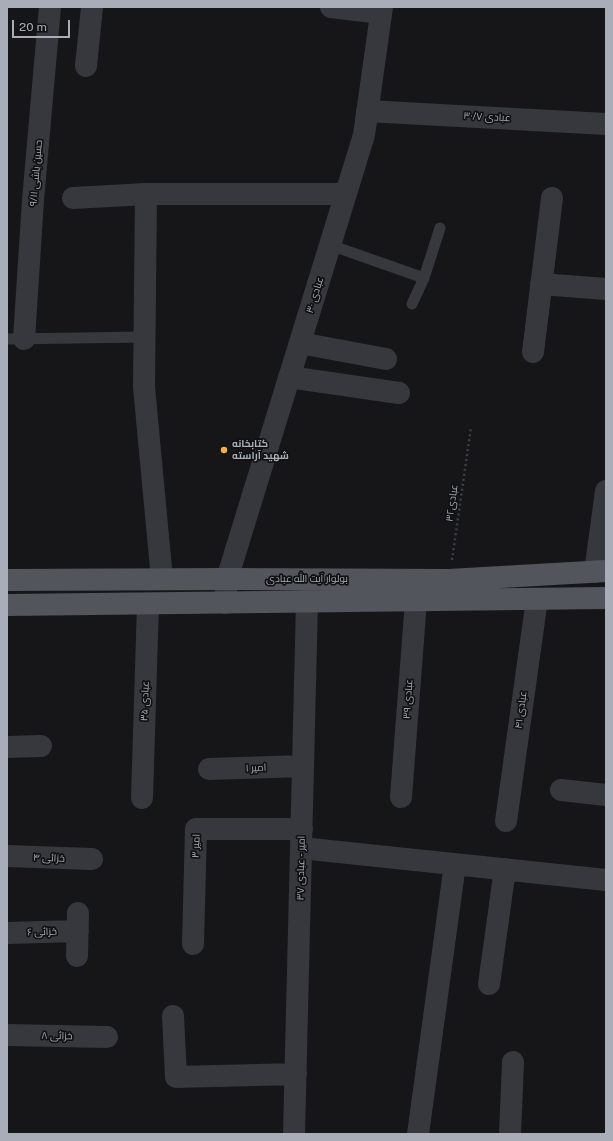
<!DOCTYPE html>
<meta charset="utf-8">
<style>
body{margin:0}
#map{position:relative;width:613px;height:1141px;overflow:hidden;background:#161618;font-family:"Public Sans",sans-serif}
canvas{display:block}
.frame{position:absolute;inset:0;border:8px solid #a8adb8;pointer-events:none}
.scale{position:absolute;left:12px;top:20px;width:58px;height:18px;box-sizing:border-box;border:2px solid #a8adb8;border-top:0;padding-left:5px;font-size:12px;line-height:14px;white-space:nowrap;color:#a8adb8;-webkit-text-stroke:3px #111113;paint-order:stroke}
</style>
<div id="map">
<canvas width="613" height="1141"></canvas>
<div class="frame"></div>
<div class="scale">20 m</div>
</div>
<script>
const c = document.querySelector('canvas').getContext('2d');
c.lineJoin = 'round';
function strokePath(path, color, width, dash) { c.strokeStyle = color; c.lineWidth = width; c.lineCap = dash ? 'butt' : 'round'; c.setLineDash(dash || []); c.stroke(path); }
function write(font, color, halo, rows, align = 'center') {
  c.font = font + ' "Public Sans",Cairo,sans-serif'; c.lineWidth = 3.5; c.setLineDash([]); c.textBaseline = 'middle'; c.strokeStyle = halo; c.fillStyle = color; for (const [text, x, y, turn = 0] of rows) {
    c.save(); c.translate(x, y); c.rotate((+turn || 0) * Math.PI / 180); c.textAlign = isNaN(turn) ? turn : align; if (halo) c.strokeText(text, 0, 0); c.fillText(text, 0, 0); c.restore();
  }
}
const path = new Path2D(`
 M452 560 471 427`);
const service = new Path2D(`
 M330 245 424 278
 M412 304 424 278 440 228
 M7 339 145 337`);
const minor = new Path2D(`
 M331 7 381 13
 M86 66 92 7
 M367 111 606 124
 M146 194 144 387 162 579
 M73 198 146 194H346
 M541 284 606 289
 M24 339 33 200 50 7
 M300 343 386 359
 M533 352 552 198
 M289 377 399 393
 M595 572 606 491
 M225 603 227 579 364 135 382 7
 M7 747 41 746
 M209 769 303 766
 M561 790 606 795
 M401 797 416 601
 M142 798 148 604
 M506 821 537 599
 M301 848 606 880
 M7 856 92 859
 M7 933 78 931
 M193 944 196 829H302
 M77 956 78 913
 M489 984 505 869
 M173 1016 176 1077 296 1074
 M7 1035 107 1037
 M294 1134 307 602
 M418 1134 455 864
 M510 1134 513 1062`);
const primary = new Path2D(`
 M7 580 227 579 449 580 606 571
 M7 605 606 598`);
const markers = [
 [224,450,4,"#f2b134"]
];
const streetNames = [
 ["عبادی ۳۰/۷",487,117,3],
 ["حسین باشی ۹/۱۱",36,173,-85],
 ["عبادی ۳۰",315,295,-73],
 ["عبادی۳۲",452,503,-82],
 ["بولوار آیت الله عبادی",307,579],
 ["عبادی ۳۹",408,699,-86],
 ["عبادی ۳۵",145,701,-88],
 ["عبادی ۴۱",521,710,-82],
 ["امیر ۱",256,768,-2],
 ["امیر ۳",196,846,-87],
 ["خزائی ۴",49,858,2],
 ["امیر - عبادی ۳۷",301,868,-89],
 ["خزائی ۶",42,932,-2],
 ["خزائی ۸",57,1036,1]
];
const poiNames = [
 ["کتابخانه",232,444],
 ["شهید آراسته",232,456]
];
strokePath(path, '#3d3f44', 2.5, [2, 3]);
strokePath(service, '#37383d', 11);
strokePath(minor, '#37383d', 22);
strokePath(primary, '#53555c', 22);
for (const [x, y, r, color] of markers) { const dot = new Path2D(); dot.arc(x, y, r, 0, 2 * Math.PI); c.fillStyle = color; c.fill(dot); strokePath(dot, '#111113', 1.5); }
write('10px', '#a8adb8', '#111113', streetNames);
write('bold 10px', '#a8adb8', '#111113', poiNames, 'left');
</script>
